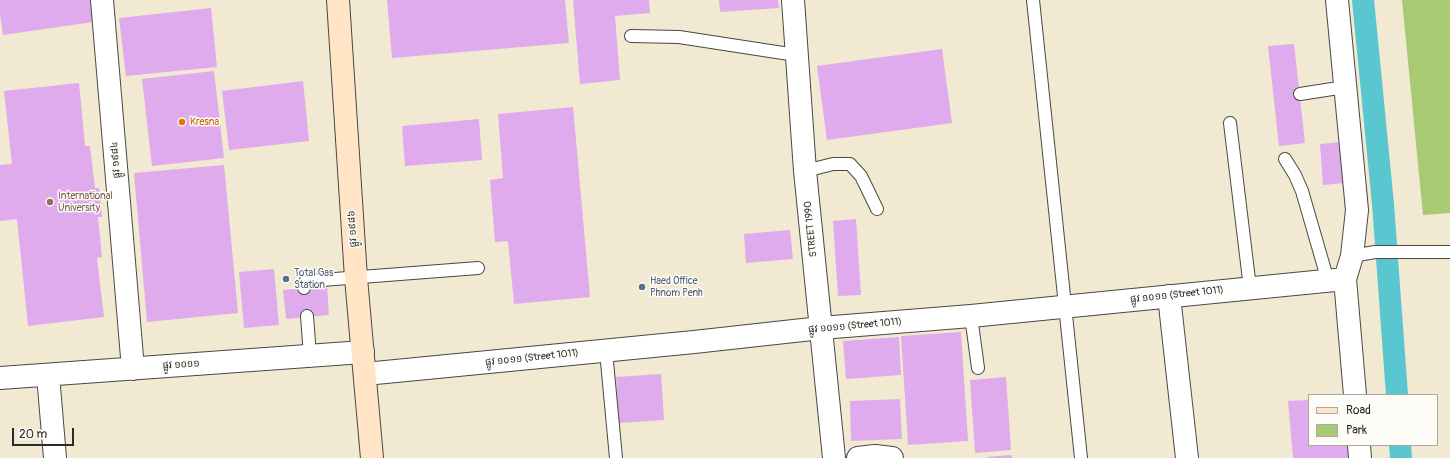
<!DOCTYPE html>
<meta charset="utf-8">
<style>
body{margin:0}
#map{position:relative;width:1450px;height:458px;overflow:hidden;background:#f1e9d1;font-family:Pangolin,sans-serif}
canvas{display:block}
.legend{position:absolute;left:1308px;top:394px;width:130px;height:52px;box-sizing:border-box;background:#fdfcf7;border:1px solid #a9a8a5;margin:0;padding:5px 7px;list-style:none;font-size:12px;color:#2b2b2b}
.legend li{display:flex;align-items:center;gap:8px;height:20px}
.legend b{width:20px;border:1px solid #a9a8a5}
.scale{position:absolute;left:12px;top:428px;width:62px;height:18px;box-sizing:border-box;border:2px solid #2b2b2b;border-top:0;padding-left:5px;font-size:12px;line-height:14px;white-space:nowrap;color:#2b2b2b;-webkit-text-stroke:3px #fdfcf7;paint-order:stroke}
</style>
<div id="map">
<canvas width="1450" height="458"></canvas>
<ul class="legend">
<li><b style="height:5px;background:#ffe4c6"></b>Road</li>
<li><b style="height:11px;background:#a8ca73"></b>Park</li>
</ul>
<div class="scale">20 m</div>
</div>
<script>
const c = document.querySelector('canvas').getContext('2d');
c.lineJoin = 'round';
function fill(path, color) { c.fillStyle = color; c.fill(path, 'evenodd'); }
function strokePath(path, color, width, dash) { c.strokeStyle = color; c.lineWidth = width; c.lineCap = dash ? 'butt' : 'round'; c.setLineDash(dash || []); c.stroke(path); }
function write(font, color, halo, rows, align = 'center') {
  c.font = font + ' Pangolin,"Noto Sans Khmer",sans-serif'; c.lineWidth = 3; c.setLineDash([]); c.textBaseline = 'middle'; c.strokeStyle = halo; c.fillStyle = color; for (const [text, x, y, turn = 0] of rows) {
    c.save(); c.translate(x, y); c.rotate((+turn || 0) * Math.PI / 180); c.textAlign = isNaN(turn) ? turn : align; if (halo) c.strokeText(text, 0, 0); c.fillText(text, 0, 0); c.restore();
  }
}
const green = new Path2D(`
 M1402 0H1450V213L1423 215Z`);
const canal = new Path2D(`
 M1363 0 1383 204 1397 395
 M1400 445 1401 458`);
const building = new Path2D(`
 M0 0H90L93 22 3 35 0 14Z
 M387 0H565L569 43 392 58Z
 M573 0H649L650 13 615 16 620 80 580 84Z
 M719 0H778L779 8 720 12Z
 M211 8 217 67 126 76 119 18Z
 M1294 44 1305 143 1279 146 1268 46Z
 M942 49 952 123 827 140 817 66Z
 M214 71 224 158 152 166 142 79Z
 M303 81 309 141 229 150 222 91Z
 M79 83 85 146H90L95 188H99L102 217H98L102 257 97 258 104 317 28 326 17 219 0 221V165L12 164 4 91Z
 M573 107 590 297 514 304 508 241 495 242 490 180 503 178 498 114Z
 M479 119 482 160 405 166 402 126Z
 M1341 142 1344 183 1323 185 1320 144Z
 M224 165 238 313 147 322 134 173Z
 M856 219 861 295 838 296 833 221Z
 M790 230 793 259 746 263 744 234Z
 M274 269 279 325 244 328 239 272Z
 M327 286 329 315 286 319 283 290Z
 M961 332 968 441 908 445 901 336Z
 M899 337 901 375 846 379 843 341Z
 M661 374 664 420 619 423 616 377Z
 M1006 377 1011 450 975 453 970 380Z
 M900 399 902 439 851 441 850 401Z
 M1309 400V445H1353L1354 458H1293L1288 401Z
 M1011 455 1012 458H987V457Z`);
const lane = new Path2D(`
 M1033 0 1081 458
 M631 36 679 37 796 55
 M1300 94 1345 87
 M1230 123 1250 288
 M1285 159 1295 175 1302 191 1328 281
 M805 171 833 164H850L861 176 877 209
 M1352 256 1375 252H1450
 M304 288 305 282 309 281 478 268
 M307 316 310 356
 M971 316 978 368
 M606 351 616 458`);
const street = new Path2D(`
 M102 0 133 369
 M793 0 805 171 834 458
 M1337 0 1357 210 1352 256 1345 279 1355 395
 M1169 296 1187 458
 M365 374 694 342 821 328 971 316 1345 279
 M48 375 55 458
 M0 378 363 352
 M1359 445 1360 458
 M858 458 875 456 892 458`);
const secondary = new Path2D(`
 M338 0 356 278 372 458`);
const markers = [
 [182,122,4,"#e8710a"],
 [50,202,4,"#8d6e63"],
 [286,279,4,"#5c6f8a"],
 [642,287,4,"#5c6f8a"]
];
const foodNames = [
 ["Kresna",190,122]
];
const streetNames = [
 ["ផ្លូវ ១៩៨៤",116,160,-95],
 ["ផ្លូវ ១៩៨៦",353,229,-94],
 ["STREET 1990",811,229,-96],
 ["ផ្លូវ ១០១១ (Street 1011)",1177,295,-6],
 ["ផ្លូវ ១០១១ (Street 1011)",855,326,-5],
 ["ផ្លូវ ១០១១ (Street 1011)",532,358,-6],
 ["ផ្លូវ ១០១១",181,365,-4]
];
const educationNames = [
 ["International",58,196],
 ["University",58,208]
];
const serviceNames = [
 ["Total Gas",294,273],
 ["Station",294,285],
 ["Haed Office",650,281],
 ["Phnom Penh",650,293]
];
fill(green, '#a8ca73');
strokePath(canal, '#5ac7d0', 22);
fill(building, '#dfabec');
strokePath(lane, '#494844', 14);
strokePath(street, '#494844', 24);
strokePath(secondary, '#494844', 24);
strokePath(lane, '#fff', 12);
strokePath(street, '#fff', 22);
strokePath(secondary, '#ffe4c6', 22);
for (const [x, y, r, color] of markers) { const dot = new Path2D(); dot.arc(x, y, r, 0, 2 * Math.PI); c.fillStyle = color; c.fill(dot); strokePath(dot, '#fdfcf7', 1.5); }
write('10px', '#c56008', '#fdfcf7', foodNames, 'left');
write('10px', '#2b2b2b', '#fdfcf7', streetNames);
write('10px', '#785e54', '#fdfcf7', educationNames, 'left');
write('10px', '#4e5e75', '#fdfcf7', serviceNames, 'left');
</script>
